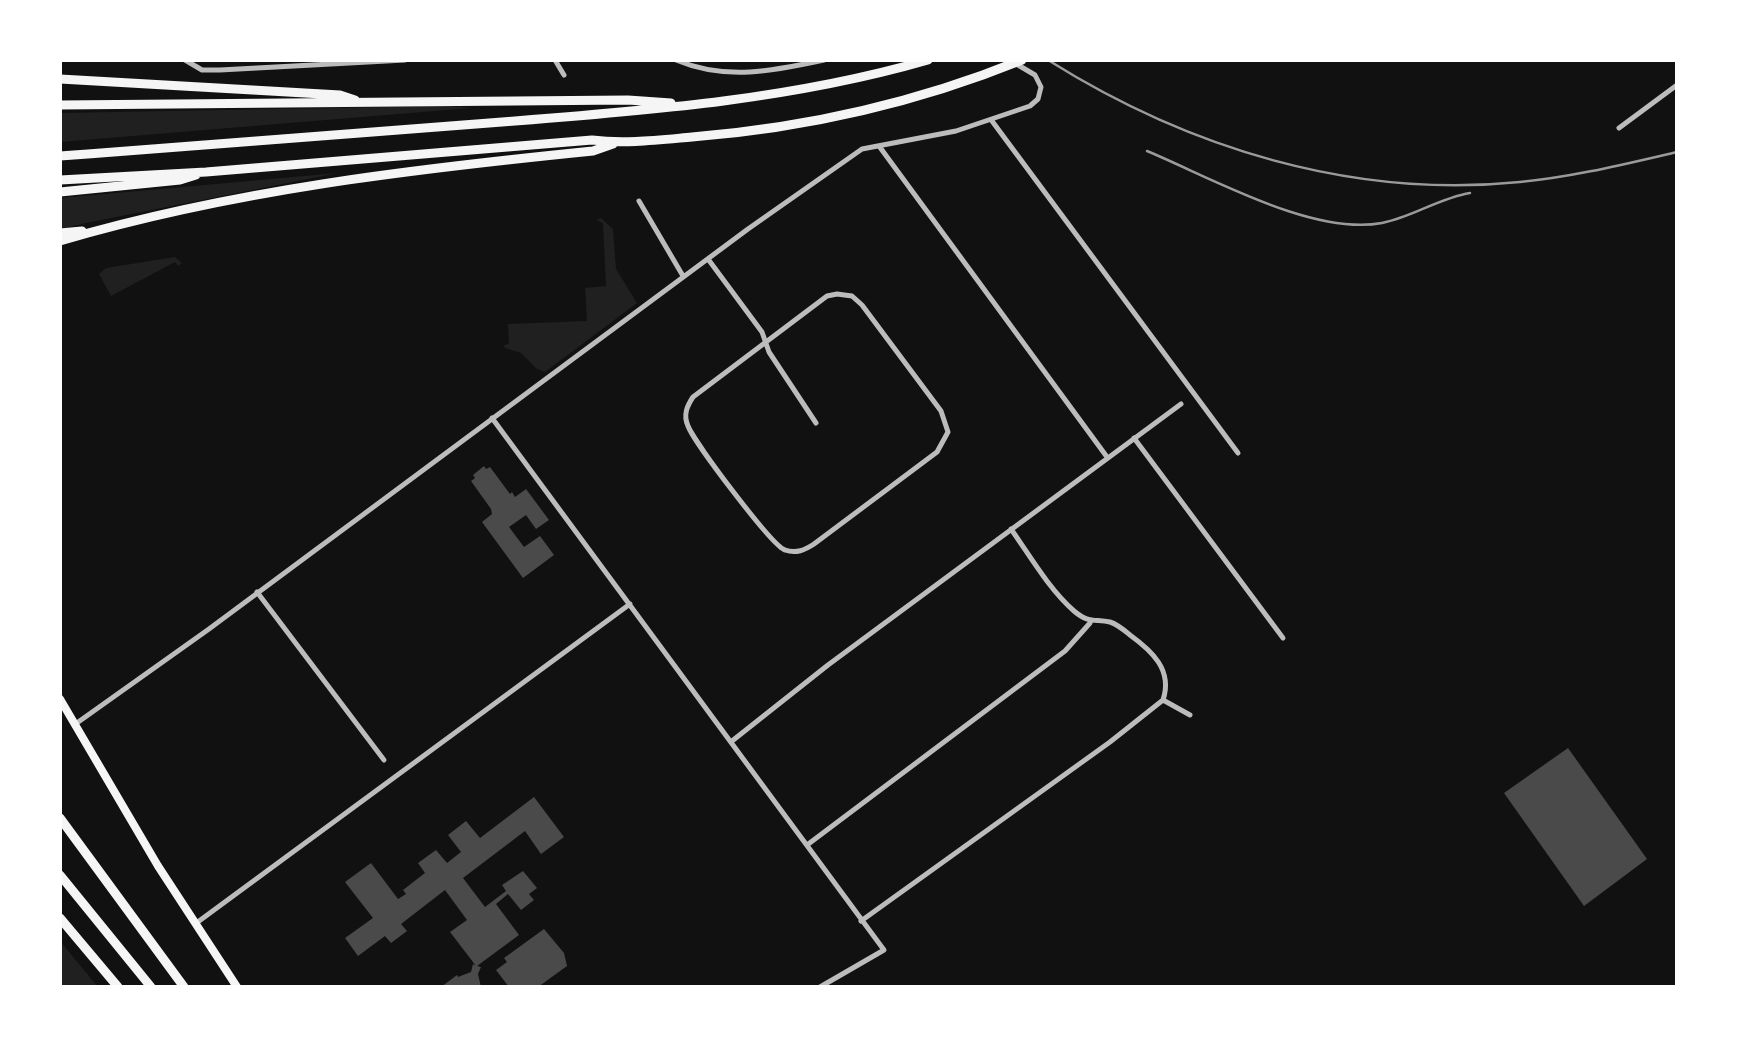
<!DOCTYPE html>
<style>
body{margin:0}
#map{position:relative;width:1737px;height:1047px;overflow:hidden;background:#111;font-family:Figtree,sans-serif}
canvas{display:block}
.frame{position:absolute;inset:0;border:62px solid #fff;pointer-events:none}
</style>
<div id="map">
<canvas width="1737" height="1047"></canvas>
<div class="frame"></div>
</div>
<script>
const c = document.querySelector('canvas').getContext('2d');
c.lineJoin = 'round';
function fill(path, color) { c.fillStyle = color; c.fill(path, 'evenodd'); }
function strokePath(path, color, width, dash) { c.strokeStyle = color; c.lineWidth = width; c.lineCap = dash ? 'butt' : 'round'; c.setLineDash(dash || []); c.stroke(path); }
const green = new Path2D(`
 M445 106 471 108 60 142V113Z
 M338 173 86 223 60 229V198Z
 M601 218 613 229 616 269 637 303 545 372 537 369 521 353 505 348 504 345 509 344 508 324 587 321 585 288 606 286 603 223 596 220Z
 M175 257 182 263 178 266 175 262 111 296 99 274 106 268Z
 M60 941 98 987H60Z`);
const building = new Path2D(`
 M484 466 486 469 490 467 510 494 512 492 515 497 526 489 549 520 536 529 526 515 509 527 524 547 540 536 554 555 523 578 482 522 492 514 491 509 471 481 475 478 473 475Z
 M1568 748 1647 859 1584 906 1504 793Z
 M534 797 564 837 541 854 525 831 463 878 485 907 506 891 502 885 523 871 537 888 529 894 534 900 521 910 508 894 496 904 519 935 477 966 481 967 478 974 481 987H441L457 975 458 977 471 972 473 964 476 966 450 932 467 920 445 890 401 924 407 931 391 943 385 936 358 956 345 938 373 918 345 882 371 863 398 899 406 894 403 890 425 873 418 863 436 850 447 863 461 852 448 835 466 821 480 838Z
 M544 929 564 953 567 966 538 987H509L496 970 507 962 504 958Z`);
const minor = new Path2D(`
 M185 60 202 70H220L405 60
 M555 60 564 75
 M676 60C726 81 773 71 824 60
 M992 121 1238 453
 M1619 128 1677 85
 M879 146 1107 457
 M639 201 683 276
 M708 259 762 332 769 352 816 423
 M837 294 852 296 862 305 941 411 948 432 937 452 814 544C805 550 796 554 785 550 772 546 694 442 688 426 683 415 687 406 693 397L827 296Z
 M492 418 884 950 820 987
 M1134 438 1283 638
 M1011 529C1030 556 1049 589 1074 611 1088 623 1094 619 1110 622 1117 624 1124 630 1130 635 1152 651 1173 670 1163 700
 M257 592 384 760
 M1163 700 1190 715
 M74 725 209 629 748 229 862 149 956 131 1030 106 1038 99 1041 87 1035 75 1018 65
 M732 741 828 665 1181 404
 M807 845 1065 651 1090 623
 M861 921 1110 742 1163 700
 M195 924 630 604`);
const primary = new Path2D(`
 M60 699 158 866 237 987`);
const motorway = new Path2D(`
 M60 79 340 95 355 100
 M60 105 628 100 671 103
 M60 156C212 145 364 133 515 121 655 110 793 99 928 60
 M60 180 206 172 592 140C625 144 658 140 692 137 805 128 916 103 1022 60
 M60 192 180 180 196 175
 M60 233 82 231
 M60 241C233 190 414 169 593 151L613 144
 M60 818 184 987
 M60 875 151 987
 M60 918 118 987`);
const rail = new Path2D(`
 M1048 60C1188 148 1352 199 1520 182 1573 177 1625 164 1677 152
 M1147 151C1212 178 1313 236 1382 223 1413 217 1439 198 1470 193`);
fill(green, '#202020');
fill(building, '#4a4a4a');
strokePath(minor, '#bcbcbc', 5);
strokePath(primary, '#f5f5f5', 8);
strokePath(motorway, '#f5f5f5', 9);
strokePath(rail, '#9a9a9a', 2.5);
</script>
